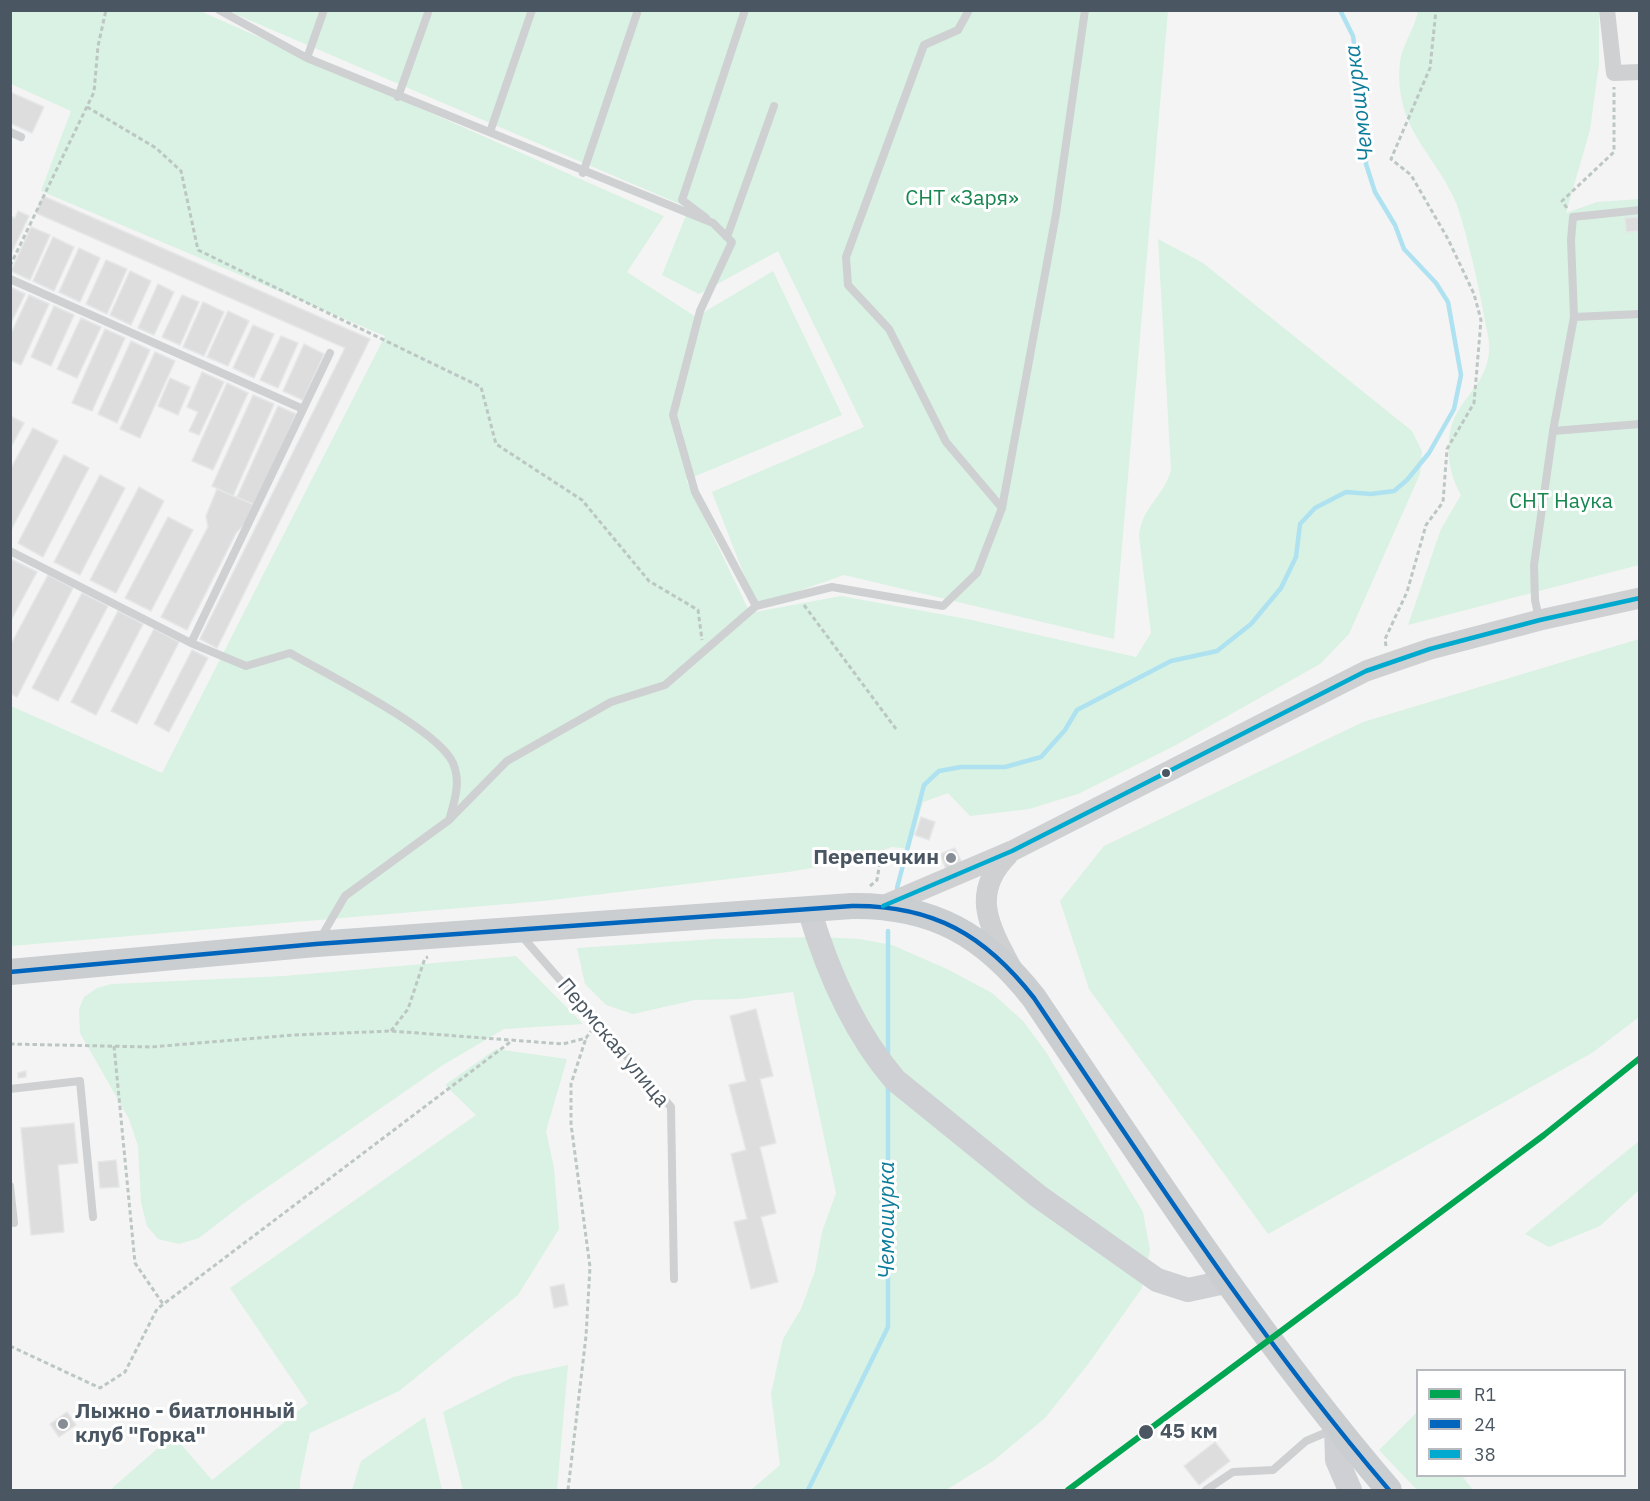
<!DOCTYPE html>
<meta charset="utf-8">
<style>
body{margin:0}
#map{position:relative;width:1650px;height:1501px;overflow:hidden;background:#f4f4f4;font-family:"IBM Plex Sans",sans-serif}
canvas{display:block}
.frame{position:absolute;inset:0;border:12px solid #4a5661;pointer-events:none}
.legend{position:absolute;left:1416px;top:1369px;width:210px;height:108px;box-sizing:border-box;background:#fff;border:2px solid #b7bbc0;margin:0;padding:8px 10px;list-style:none;font-size:18px;color:#4a5661}
.legend li{display:flex;align-items:center;gap:12px;height:30px}
.legend b{width:30px;border:2px solid #b7bbc0}
</style>
<div id="map">
<canvas width="1650" height="1501"></canvas>
<div class="frame"></div>
<ul class="legend">
<li><b style="height:8px;background:#00a651"></b>R1</li>
<li><b style="height:8px;background:#0065bd"></b>24</li>
<li><b style="height:8px;background:#00a9ce"></b>38</li>
</ul>
</div>
<script>
const c = document.querySelector('canvas').getContext('2d');
c.lineJoin = 'round';
function fill(path, color) { c.fillStyle = color; c.fill(path, 'evenodd'); }
function strokePath(path, color, width, dash) { c.strokeStyle = color; c.lineWidth = width; c.lineCap = dash ? 'butt' : 'round'; c.setLineDash(dash || []); c.stroke(path); }
function write(font, color, halo, rows, align = 'center') {
  c.font = font + ' "IBM Plex Sans",sans-serif'; c.lineWidth = 6; c.setLineDash([]); c.textBaseline = 'middle'; c.strokeStyle = halo; c.fillStyle = color; for (const [text, x, y, turn = 0] of rows) {
    c.save(); c.translate(x, y); c.rotate((+turn || 0) * Math.PI / 180); c.textAlign = isNaN(turn) ? turn : align; if (halo) c.strokeText(text, 0, 0); c.fillText(text, 0, 0); c.restore();
  }
}
const green = new Path2D(`
 M11 11H200L664 216 627 272 696 317 773 271 842 415 686 480 750 613 841 596 967 619 1136 657 1151 633 1139 536C1142 506 1164 497 1171 470L1158 239 1203 263 1412 431 1422 451 1420 474 1349 634 1320 664 1176 745 1078 794 1029 809 970 816 948 793 923 802 910 849 892 847 847 862 788 872 543 901 11 946V706L162 773 385 336 41 191 71 111 11 84Z
 M228 11H1168L1114 639 844 575 756 606 712 492 864 427 778 251 699 294 662 275 689 208Z
 M1418 11H1599V64L1590 130 1566 213 1597 202 1640 199 1639 565 1408 625 1441 529 1461 495C1446 469 1443 433 1460 408 1473 388 1487 376 1489 352 1490 342 1487 331 1485 321 1478 282 1469 242 1457 205 1436 153 1393 129 1400 62 1402 45 1415 28 1418 11Z
 M1639 639V1017L1592 1053 1268 1234 1089 989 1060 901 1104 846 1363 722Z
 M819 937 859 939 892 945 947 969 992 993 1023 1021 1046 1052 1143 1212 1150 1250 1142 1288 1089 1363 1045 1418 993 1461 946 1490H751L780 1465 771 1394 783 1339 801 1309 815 1271 822 1232 836 1193 793 992 739 999 695 1000 633 1014 606 1005 585 984 577 948 715 939Z
 M516 956 583 1024 504 1029 443 1065 243 1204 199 1238 179 1244 158 1239 147 1226 141 1202 138 1146 129 1119 80 1033 79 1009 84 997 97 988 112 984 284 976Z
 M496 1049 567 1059 546 1131 554 1168 559 1229 518 1295 399 1391 310 1433 300 1480V1490H110L173 1435 212 1480 308 1403 230 1288 476 1115 445 1085Z
 M1639 1141V1190L1600 1226 1549 1247 1525 1234Z
 M568 1365 557 1490H463L443 1412 513 1377Z
 M1416 1413 1418 1476H1462L1473 1490H1417L1379 1450Z
 M425 1417 442 1490H352L361 1461Z`);
const stream = new Path2D(`
 M897 888 924 785 939 771 961 767H1005L1041 757 1065 730 1077 710 1171 661 1217 651 1251 624 1281 588 1296 557 1300 524 1315 508 1346 492 1371 494 1394 491 1407 480 1429 453 1454 409 1461 375 1448 302 1436 283 1404 249 1395 225 1375 192 1366 164 1367 137 1353 36 1340 10
 M888 931V1057
 M808 1490 888 1327V1086`);
const building = new Path2D(`
 M10 92 44 107 32 133 10 123Z
 M43 196 370 339 217 648 200 639 345 348 36 213Z
 M18 211 29 216 10 256V216L15 218Z
 M1640 217V231L1626 232 1625 218Z
 M31 227 50 235 30 280 11 271Z
 M53 237 74 247 54 291 33 281Z
 M79 248 100 258 80 302 59 292Z
 M106 260 127 269 107 314 86 304Z
 M130 271 151 281 131 325 110 315Z
 M158 284 174 292 154 335 138 328Z
 M10 287 25 294 10 325Z
 M29 295 49 304 21 365 10 360V336Z
 M182 295 199 302 180 345 162 337Z
 M203 302 224 312 204 356 183 347Z
 M54 306 74 315 51 366 31 357Z
 M228 311 249 321 228 366 207 357Z
 M81 318 101 327 77 378 57 369Z
 M253 325 274 334 254 378 233 368Z
 M105 329 125 338 92 411 72 403Z
 M281 336 298 343 278 388 260 380Z
 M131 341 150 350 117 423 98 414Z
 M304 344 324 354 303 400 283 391Z
 M155 352 175 361 140 438 120 429Z
 M202 372 224 382 199 435 189 431 198 412 187 407Z
 M170 378 190 387 178 415 158 406Z
 M227 383 248 393 213 470 192 461Z
 M253 395 274 404 233 496 212 486Z
 M278 406 296 414 255 505 237 497Z
 M10 416 24 423 10 449Z
 M33 428 58 441 10 532V470Z
 M64 455 89 468 43 557 18 543Z
 M100 475 125 488 80 575 54 562Z
 M139 487 164 501 116 593 90 580Z
 M217 489 255 505 250 518 236 533 187 630 161 617 208 527 206 516Z
 M168 517 193 530 151 611 125 598Z
 M11 559 37 572 10 622V561Z
 M48 575 73 588 17 697 10 693V646Z
 M82 593 108 606 58 701 32 688Z
 M118 611 143 624 96 715 71 702Z
 M154 629 179 642 137 724 111 711Z
 M192 650 208 658 169 732 154 724Z
 M921 817 935 822 929 840 915 835Z
 M955 848 962 863 946 869 940 854Z
 M756 1009 773 1076 760 1079 776 1143 760 1147 776 1213 761 1217 778 1282 751 1289 734 1222 747 1219 731 1154 746 1150 729 1085 746 1081 730 1016Z
 M26 1071V1077L18 1078V1073Z
 M74 1123 78 1163 58 1165 64 1232 31 1235 21 1128Z
 M116 1160 119 1187 100 1188 98 1162Z
 M564 1284 568 1305 554 1308 550 1287Z
 M67 1412 76 1425 59 1437 50 1424Z
 M1215 1442 1230 1461 1199 1485 1184 1466Z`);
const path = new Path2D(`
 M87 107 156 148 181 171 198 250 481 387 496 444 582 500 649 581 698 610 702 640
 M1567 208 1562 201 1614 152V87
 M10 266 94 92 98 46 106 10
 M804 605 896 729
 M1386 646 1385 639 1407 592 1426 525 1443 502 1447 449 1474 403 1481 320 1474 294 1448 239 1411 175 1391 159 1430 68 1436 10
 M870 886 877 880 881 856
 M391 1031 408 1009 425 958 428 957
 M10 1044 151 1047 294 1035 391 1031 563 1044 586 1038 591 1031
 M114 1046 135 1263 163 1304
 M10 1346 100 1388 125 1372 157 1309 513 1040
 M568 1490 586 1336 590 1267 571 1124V1084L586 1038`);
const service = new Path2D(`
 M219 10 307 58 713 223 732 242 700 311 673 415 695 492 756 606
 M969 10 958 30 924 45 846 257 848 285 889 329 946 442 1002 508
 M307 58 324 10
 M398 97 429 10
 M10 132 21 137
 M490 132 532 10
 M583 173 638 10
 M706 218 682 200 745 10
 M727 237 774 106
 M10 279 303 409
 M1574 317 1640 314
 M1553 431 1640 424
 M10 551 191 643 330 353
 M1539 619 1535 600 1534 565 1553 431 1574 317 1571 240 1573 217 1640 210
 M191 643 246 666 290 653C326 674 438 729 453 763 461 782 455 799 450 817
 M520 934 671 1107 674 1279
 M320 939 345 896 449 820 507 761 611 702 665 685 756 606 832 587 943 606 977 573 1002 508 1056 214 1085 10
 M10 1089 80 1081 93 1217
 M10 1186 14 1223
 M1206 1490 1233 1472 1273 1470 1306 1441 1332 1430`);
const minor = new Path2D(`
 M1607 10 1614 73 1640 72`);
const tertiary = new Path2D(`
 M1008 855C970 893 989 926 1011 967
 M883 906 1012 851 1366 671 1430 649 1540 620 1640 598`);
const secondary = new Path2D(`
 M809 909C827 970 853 1031 895 1080L1038 1196 1157 1280 1188 1290 1225 1282
 M1336 1428 1337 1460 1350 1490`);
const primary = new Path2D(`
 M10 972 316 944 852 906C933 905 985 935 1034 998 1147 1166 1257 1336 1389 1490`);
const bus1 = new Path2D(`
 M10 972 316 944 852 906C933 905 985 935 1034 998 1147 1166 1257 1336 1389 1490`);
const bus2 = new Path2D(`
 M883 906 1012 851 1366 671 1430 649 1540 620 1640 598`);
const rail1 = new Path2D(`
 M1068 1490 1544 1135 1640 1058`);
const markers = [
 [1166,773,5,"#4a5661"],
 [951,858,6,"#868d94"],
 [63,1424,6,"#868d94"],
 [1146,1432,8,"#4a5661"]
];
const parkNames = [
 ["СНТ «Заря»",962,199],
 ["СНТ Наука",1561,502]
];
const poiNames = [
 ["Перепечкин",939,858],
 ["Лыжно - биатлонный",75,1412,"left"],
 ["клуб \"Горка\"",75,1436,"left"]
];
const streetNames = [
 ["Пермская улица",613,1043,50]
];
const stopNames = [
 ["45 км",1160,1432]
];
const waterNames = [
 ["Чемошурка",1360,103,-97],
 ["Чемошурка",888,1220,-90]
];
fill(green, '#d9f2e3');
strokePath(stream, '#aee2f0', 4.5);
fill(building, '#ddddde');
strokePath(building, '#e5e6e7', 1.5);
strokePath(path, '#bcc7c4', 3, [4.5, 3]);
strokePath(service, '#ced0d2', 8);
strokePath(minor, '#ced0d2', 16);
strokePath(tertiary, '#ced0d2', 21);
strokePath(secondary, '#ced0d4', 24);
strokePath(primary, '#caced1', 26);
strokePath(bus1, '#0065bd', 4.5);
strokePath(bus2, '#00a9ce', 4.5);
strokePath(rail1, '#00a651', 6);
for (const [x, y, r, color] of markers) { const dot = new Path2D(); dot.arc(x, y, r, 0, 2 * Math.PI); c.fillStyle = color; c.fill(dot); strokePath(dot, '#fff', 2); }
write('21px', '#17864f', '#fff', parkNames);
write('bold 21px', '#4a5661', '#fff', poiNames, 'right');
write('21px', '#4a5661', '#fff', streetNames);
write('bold 21px', '#4a5661', '#fff', stopNames, 'left');
write('italic 22px', '#0c7c9b', '#fff', waterNames);
</script>
